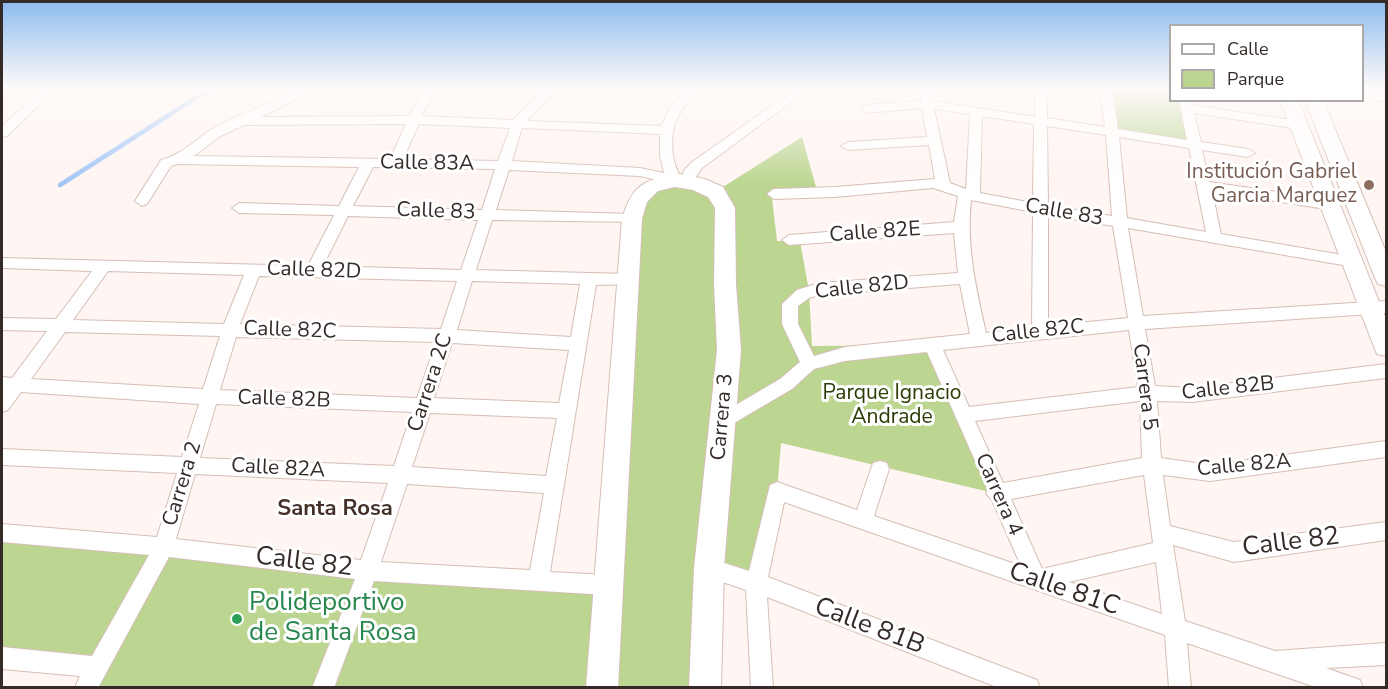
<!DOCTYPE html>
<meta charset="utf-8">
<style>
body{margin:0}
#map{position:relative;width:1388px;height:689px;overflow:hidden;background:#fff5f2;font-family:"Nunito Sans",sans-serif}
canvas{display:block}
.frame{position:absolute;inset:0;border:3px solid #342b28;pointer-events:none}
.legend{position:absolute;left:1169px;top:24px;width:195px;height:78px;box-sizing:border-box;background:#fff;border:2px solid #aeaaa9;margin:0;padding:8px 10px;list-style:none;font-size:18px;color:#342b28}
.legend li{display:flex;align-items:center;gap:12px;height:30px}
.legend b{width:30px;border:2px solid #aeaaa9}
</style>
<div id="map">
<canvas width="1388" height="689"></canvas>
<div class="frame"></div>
<ul class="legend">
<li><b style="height:8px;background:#fff"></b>Calle</li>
<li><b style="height:16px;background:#bcd692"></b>Parque</li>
</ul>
</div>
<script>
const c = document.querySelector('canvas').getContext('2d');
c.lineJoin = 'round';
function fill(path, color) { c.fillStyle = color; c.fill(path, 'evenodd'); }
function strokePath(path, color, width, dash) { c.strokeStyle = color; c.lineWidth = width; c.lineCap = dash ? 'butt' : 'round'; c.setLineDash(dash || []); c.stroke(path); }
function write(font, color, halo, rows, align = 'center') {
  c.font = font + ' "Nunito Sans",sans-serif'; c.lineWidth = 6; c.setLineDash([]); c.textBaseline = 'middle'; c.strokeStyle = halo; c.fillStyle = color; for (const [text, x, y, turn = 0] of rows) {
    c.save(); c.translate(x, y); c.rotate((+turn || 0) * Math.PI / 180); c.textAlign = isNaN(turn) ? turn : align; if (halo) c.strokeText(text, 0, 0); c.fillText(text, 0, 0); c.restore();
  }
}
const green = new Path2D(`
 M1108 88H1170V100L1184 101 1192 143 1115 131Z
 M802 137 816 187 771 189 777 241H800L809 291 812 346 931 345 994 493 781 443 777 491 756 583 710 568 703 688 86 687 96 667 2 658V533L608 584 639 200 675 181 715 192Z`);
const stream = new Path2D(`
 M60 185 197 97 218 88`);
const minor = new Path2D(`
 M44 88H57L7 136 2 137V126Z
 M304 88H319L261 117 410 116 423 88H435L422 116 513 120 546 88H558L527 121 661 126 669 110 682 92H661L655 88H699C693 96 686 102 681 111 668 131 670 160 682 180L680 183 675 184 640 176 509 170 496 210 632 214 639 219 637 222 492 220 476 270 627 274 632 276 635 280 632 284 596 285 550 572 608 575 615 578 618 585 615 592 608 595 374 581 334 688H312L355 579 169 557 98 688H75L80 676 2 669V647L92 656 149 555 2 542V524L157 537 177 473 2 465V449L182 457 199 404 21 392 8 410 2 412V377L12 378 47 331 2 330V318L56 319 92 271 2 268V258L308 266 334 215 239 213 232 208 239 203 339 206 359 167 177 164 171 166 147 204 142 206 135 201 161 160C181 155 193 142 209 131 235 115 276 101 304 88ZM406 124 390 159 194 156 219 137 244 125ZM419 124 510 128 498 161 403 159ZM522 128 660 134V156L664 173 640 168 512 161ZM373 167 495 169 482 210 353 206ZM348 216 478 220 461 270 323 266ZM108 271 244 275 224 324 73 320ZM259 276 457 281 441 329 240 324ZM472 281 580 284 571 337 457 330ZM65 332 220 336 203 389 31 379ZM236 337 436 342 417 398 220 390ZM452 343 569 350 559 403 434 398ZM216 404 412 412 394 466 200 458ZM430 413 557 418 546 476 412 467ZM195 474 388 483 361 560 176 539ZM407 484 544 493 530 570 381 562Z
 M797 88H810L702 168 695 178 699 183 697 186H687L681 178 685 169 692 162Z
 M921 88H933V101L1035 117V88H1047V118L1105 127 1100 88H1112L1118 129 1187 140 1179 100H1191L1192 105 1304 122 1305 125 1299 129 1194 113 1201 142 1248 149 1255 153 1248 157 1202 150 1209 182 1332 200 1339 205 1332 210 1212 191 1221 234 1354 257 1359 258 1362 262 1359 266 1354 267 1128 228 1143 316 1386 301V313L1145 329 1155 386 1192 388 1386 364V378L1192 402 1157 401 1161 458 1210 465 1386 441V457L1210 481 1163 475 1170 526 1234 542 1386 522V540L1234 562 1173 545 1185 621 1275 651 1386 643V665L1326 668 1360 680 1363 688H1318L1187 643 1191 688H1169L1165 635 784 502 768 577 1029 677 1037 680 1040 688H999L767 597 773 688H751L746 590 702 575 699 568 702 561 709 558 749 571 770 485 777 482 857 510 873 463 880 461 887 463 889 469 874 516 1021 566 992 500 986 493 988 490 927 352 845 361 814 369 792 389 729 426 723 429 717 426 714 421 717 416 780 379 800 362 782 324V304L797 290 819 283 958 273 954 233 789 245 782 240 789 235 954 222 958 196 933 188 835 197 774 199 767 194 774 189 835 187 935 179 929 145 848 150 841 146 848 142 927 137 922 108 866 113 860 109 866 105 921 101ZM934 109 970 114 966 189 950 183ZM982 116 1034 124 1033 203 980 193ZM1047 126 1106 135 1112 216 1048 205ZM1119 137 1189 148 1206 232 1127 218ZM971 200 1033 212 1032 328 986 333C976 288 966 246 971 200ZM1048 215 1113 226 1128 318 1048 326ZM960 284 970 334 845 347 814 356 798 324V306L809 298 819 295ZM1129 330 1138 387 969 407 943 350ZM1140 401 1142 458 1003 483 975 421ZM1144 475 1153 543 1042 569 1011 499ZM1156 562 1162 614 1069 582 1152 563Z
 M1362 90 1386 94V102L1362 98Z`);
const secondary = new Path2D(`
 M1280 100H1298L1386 319V356L1377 354 1374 347Z
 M1305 100H1323L1386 252V286L1378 284 1375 278Z
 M675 173 705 179 723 187 735 208 736 284 741 350 724 568 721 688H689L694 568 717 350 714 284 715 208 708 197 693 190 675 187 658 191 647 202 642 219 618 688H586L622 219C632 185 642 182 675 173Z`);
const markers = [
 [1369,185,6,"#8d6e63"],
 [237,619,6,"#2e9e5b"]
];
const streetNames = [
 ["Calle 83A",427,164,1],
 ["Calle 83",436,212,2],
 ["Calle 83",1064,213,10],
 ["Calle 82E",875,233,-4],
 ["Calle 82D",314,271,2],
 ["Calle 82D",862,288,-6],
 ["Calle 82C",290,331,2],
 ["Calle 82C",1038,332,-6],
 ["Carrera 2C",431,383,-72],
 ["Carrera 5",1144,387,83],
 ["Calle 82B",1228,389,-6],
 ["Calle 82B",284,400,2],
 ["Carrera 3",723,417,-85],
 ["Calle 82A",1244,466,-5],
 ["Calle 82A",278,469,3],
 ["Carrera 2",183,484,-73],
 ["Carrera 4",998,495,66]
];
const educationNames = [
 ["Institución Gabriel",1357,173],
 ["Garcia Marquez",1357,197]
];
const parkNames = [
 ["Parque Ignacio",892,394],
 ["Andrade",892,418]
];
const neighbourhoodNames = [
 ["Santa Rosa",335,510]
];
const nearStreetnames = [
 ["Calle 82",1291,543,-7],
 ["Calle 82",304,563,7],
 ["Calle 81C",1064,590,19],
 ["Calle 81B",869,627,21]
];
const nearLeisurenames = [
 ["Polideportivo",249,604],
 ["de Santa Rosa",249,634]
];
fill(green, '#bcd692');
strokePath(stream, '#a0c5f6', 4.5);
strokePath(minor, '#d5beb5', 2);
strokePath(secondary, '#d5beb5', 2);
fill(minor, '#fff');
fill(secondary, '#fff');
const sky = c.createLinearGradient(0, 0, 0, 184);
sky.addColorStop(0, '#8bbbee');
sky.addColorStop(0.48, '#fffaf9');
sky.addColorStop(1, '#fffaf900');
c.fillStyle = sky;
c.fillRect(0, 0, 1388, 184);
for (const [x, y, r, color] of markers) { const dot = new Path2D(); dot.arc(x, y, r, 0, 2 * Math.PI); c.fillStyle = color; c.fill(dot); strokePath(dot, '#fff', 2); }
write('21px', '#342b28', '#fff', streetNames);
write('21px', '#785e54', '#fff', educationNames, 'right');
write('21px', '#2b3b03', '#fff', parkNames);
write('bold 22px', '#423029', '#fff', neighbourhoodNames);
write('26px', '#342b28', '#fff', nearStreetnames);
write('26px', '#27864d', '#fff', nearLeisurenames, 'left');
</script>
